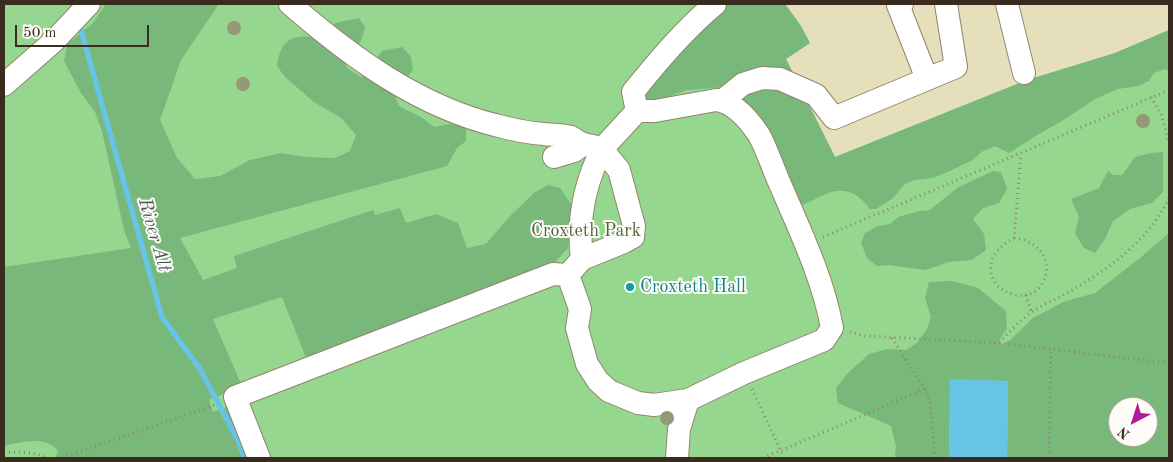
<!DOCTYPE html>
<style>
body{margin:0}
#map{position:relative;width:1173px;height:462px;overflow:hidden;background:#e5dfbb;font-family:"Old Standard TT",serif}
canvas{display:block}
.frame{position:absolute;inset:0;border:5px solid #3b2a1e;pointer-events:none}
.north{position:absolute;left:1108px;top:397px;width:50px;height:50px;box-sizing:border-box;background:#fdfcf7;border:1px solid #afa8a0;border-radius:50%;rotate:220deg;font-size:14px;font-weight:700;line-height:20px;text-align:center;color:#3b2a1e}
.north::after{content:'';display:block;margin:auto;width:18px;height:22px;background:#b5179e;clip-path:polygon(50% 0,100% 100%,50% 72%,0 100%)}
.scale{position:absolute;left:15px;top:25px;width:134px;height:22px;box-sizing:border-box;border:2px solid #3b2a1e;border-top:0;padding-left:6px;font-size:15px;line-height:18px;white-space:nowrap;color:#3b2a1e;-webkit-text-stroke:4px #fdfcf7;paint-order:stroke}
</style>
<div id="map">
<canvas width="1173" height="462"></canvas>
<div class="frame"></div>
<div class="north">N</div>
<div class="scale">50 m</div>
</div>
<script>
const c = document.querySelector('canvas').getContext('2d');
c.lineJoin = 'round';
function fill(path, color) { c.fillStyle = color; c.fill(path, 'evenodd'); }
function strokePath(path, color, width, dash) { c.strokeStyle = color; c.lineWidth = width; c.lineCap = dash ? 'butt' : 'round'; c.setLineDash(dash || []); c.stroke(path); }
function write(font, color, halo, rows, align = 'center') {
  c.font = font + ' "Old Standard TT",serif'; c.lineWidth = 4; c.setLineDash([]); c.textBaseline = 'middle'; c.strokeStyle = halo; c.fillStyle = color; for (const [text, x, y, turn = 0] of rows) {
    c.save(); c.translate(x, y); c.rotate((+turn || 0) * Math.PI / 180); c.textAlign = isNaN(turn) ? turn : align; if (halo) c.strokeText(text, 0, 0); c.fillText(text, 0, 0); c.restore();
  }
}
const green = new Path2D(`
 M4 4H785L801 26 810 43 786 59 835 157 1027 80 1115 53 1169 30V458H4ZM1118 407H1148V437H1118Z`);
const forest = new Path2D(`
 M106 4H219L181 60 160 120 177 158 195 179 220 176 250 160 280 153 305 157 335 158 350 151 356 135 341 118 314 102 285 77 277 66C281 37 293 35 319 37L335 23 359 18 365 27C361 44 359 48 343 56L347 68 361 77 372 74 376 60 382 51 402 47 411 57 413 70 394 94 399 106 421 117 434 127 455 123 466 127V141L457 148 447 166 180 238 203 280 237 268 234 256 373 210 375 215 400 208 406 223 436 214 458 223 467 248 486 244 509 217 534 193 548 185 560 188 573 207 568 248 555 262 306 358 282 297 213 319 242 386 209 400 213 412 229 406 251 458H55L58 451C46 435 20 442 4 446V267L131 248 124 230 102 131 95 112 81 93 64 61 67 44 93 23Z
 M725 4H785L801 26 810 43 786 59 835 157 1027 80 1115 53 1169 30V71L1165 69 1154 73 1149 81 1138 86 1118 89 1095 99 1062 121 1034 137 1009 153 995 146 981 152 973 160 943 174 932 178 915 180 905 184 892 199 876 209H870C858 193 845 186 826 194 817 197 810 203 801 205L725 87 687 90 650 103H646L643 92Z
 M1163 152V192L1152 203 1130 209 1113 221 1105 239 1095 253 1084 248 1075 234 1079 217 1071 199 1099 188 1108 171 1113 175H1122L1135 157 1151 153Z
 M993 171 1001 172 1007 189 999 203 983 208 973 219 984 234 986 250 972 260 949 262 925 270 888 265 877 266 867 258 861 243 865 233 878 226 890 224 898 217 919 211 930 210 957 188Z
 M1169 233V458H1007L1008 381 950 380 949 457 945 458H895L896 446 891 426 838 403 836 388 847 374 869 354 888 349 906 350 917 343 927 329 931 317 925 298 929 282 952 281 978 288 1006 311 1007 329 999 340 1002 345 1010 340 1033 318 1063 302 1095 293 1140 258ZM1118 407H1148V437H1118Z`);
const water = new Path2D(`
 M950 379 1008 381 1007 458H949Z`);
const stream = new Path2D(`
 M79 23 162 317 200 369 240 444 244 458`);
const path = new Path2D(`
 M1151 97 1161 114 1169 143
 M823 237 1169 90
 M1014 238C1063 244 1051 301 1016 295 1008 293 1001 290 996 284 982 264 997 247 1014 238L1021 154
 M1026 295 1031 311
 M850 332 866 336 999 343 1169 363
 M892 338 925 389 930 402 935 458
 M999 342C1010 332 1021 319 1033 311 1044 304 1056 299 1067 293 1107 270 1149 241 1169 198
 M752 389 784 458
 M4 453C19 451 33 452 48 458
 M62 458 217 404
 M763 458 925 389
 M1049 458 1051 349`);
const minor = new Path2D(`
 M902 4 898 5 927 79
 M1007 4 1024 73
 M4 85 54 41 89 4
 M722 101 743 84 762 78 780 79 816 95 834 118 956 67 946 4
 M637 111 633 92C658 61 684 30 715 4
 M554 157 574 151 584 144
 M568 275 582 259 624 242 633 237 634 226 619 170 602 149C585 183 577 221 582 259
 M259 458 235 397 553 274 568 275 580 309 577 328 587 364 598 381 609 391 638 403 654 405 688 400 744 373 824 340 832 328C823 278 800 231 780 184 773 169 767 149 759 135 749 120 734 102 716 100L655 111H637L602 149C596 146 591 146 584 144 579 143 575 139 571 137 563 135 552 135 544 134 529 133 514 130 499 126 419 107 351 57 290 4
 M677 458 679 429 688 400`);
const trees = [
 [234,28],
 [243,84],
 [1143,121],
 [667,418]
];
const markers = [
 [630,287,5,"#0f9aa8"]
];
const parkNames = [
 ["Croxteth Park",586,231]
];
const cultureNames = [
 ["Croxteth Hall",640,287]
];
const waterNames = [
 ["River Alt",154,235,74]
];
fill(green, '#96d78f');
fill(forest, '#78b87a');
fill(water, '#67c4e5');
strokePath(stream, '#67c4e5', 5.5);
strokePath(minor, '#90846c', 24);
strokePath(path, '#90846c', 3, [1, 4]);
strokePath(minor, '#fff', 22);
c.fillStyle = '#969877';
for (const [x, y] of trees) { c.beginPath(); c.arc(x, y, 7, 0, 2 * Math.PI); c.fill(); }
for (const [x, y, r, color] of markers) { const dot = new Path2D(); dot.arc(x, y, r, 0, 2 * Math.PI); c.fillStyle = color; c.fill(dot); strokePath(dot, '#fdfcf7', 2); }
write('18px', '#565e40', '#fdfcf7', parkNames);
write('18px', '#0d838f', '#fdfcf7', cultureNames, 'left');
write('italic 19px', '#48585a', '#fdfcf7', waterNames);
</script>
